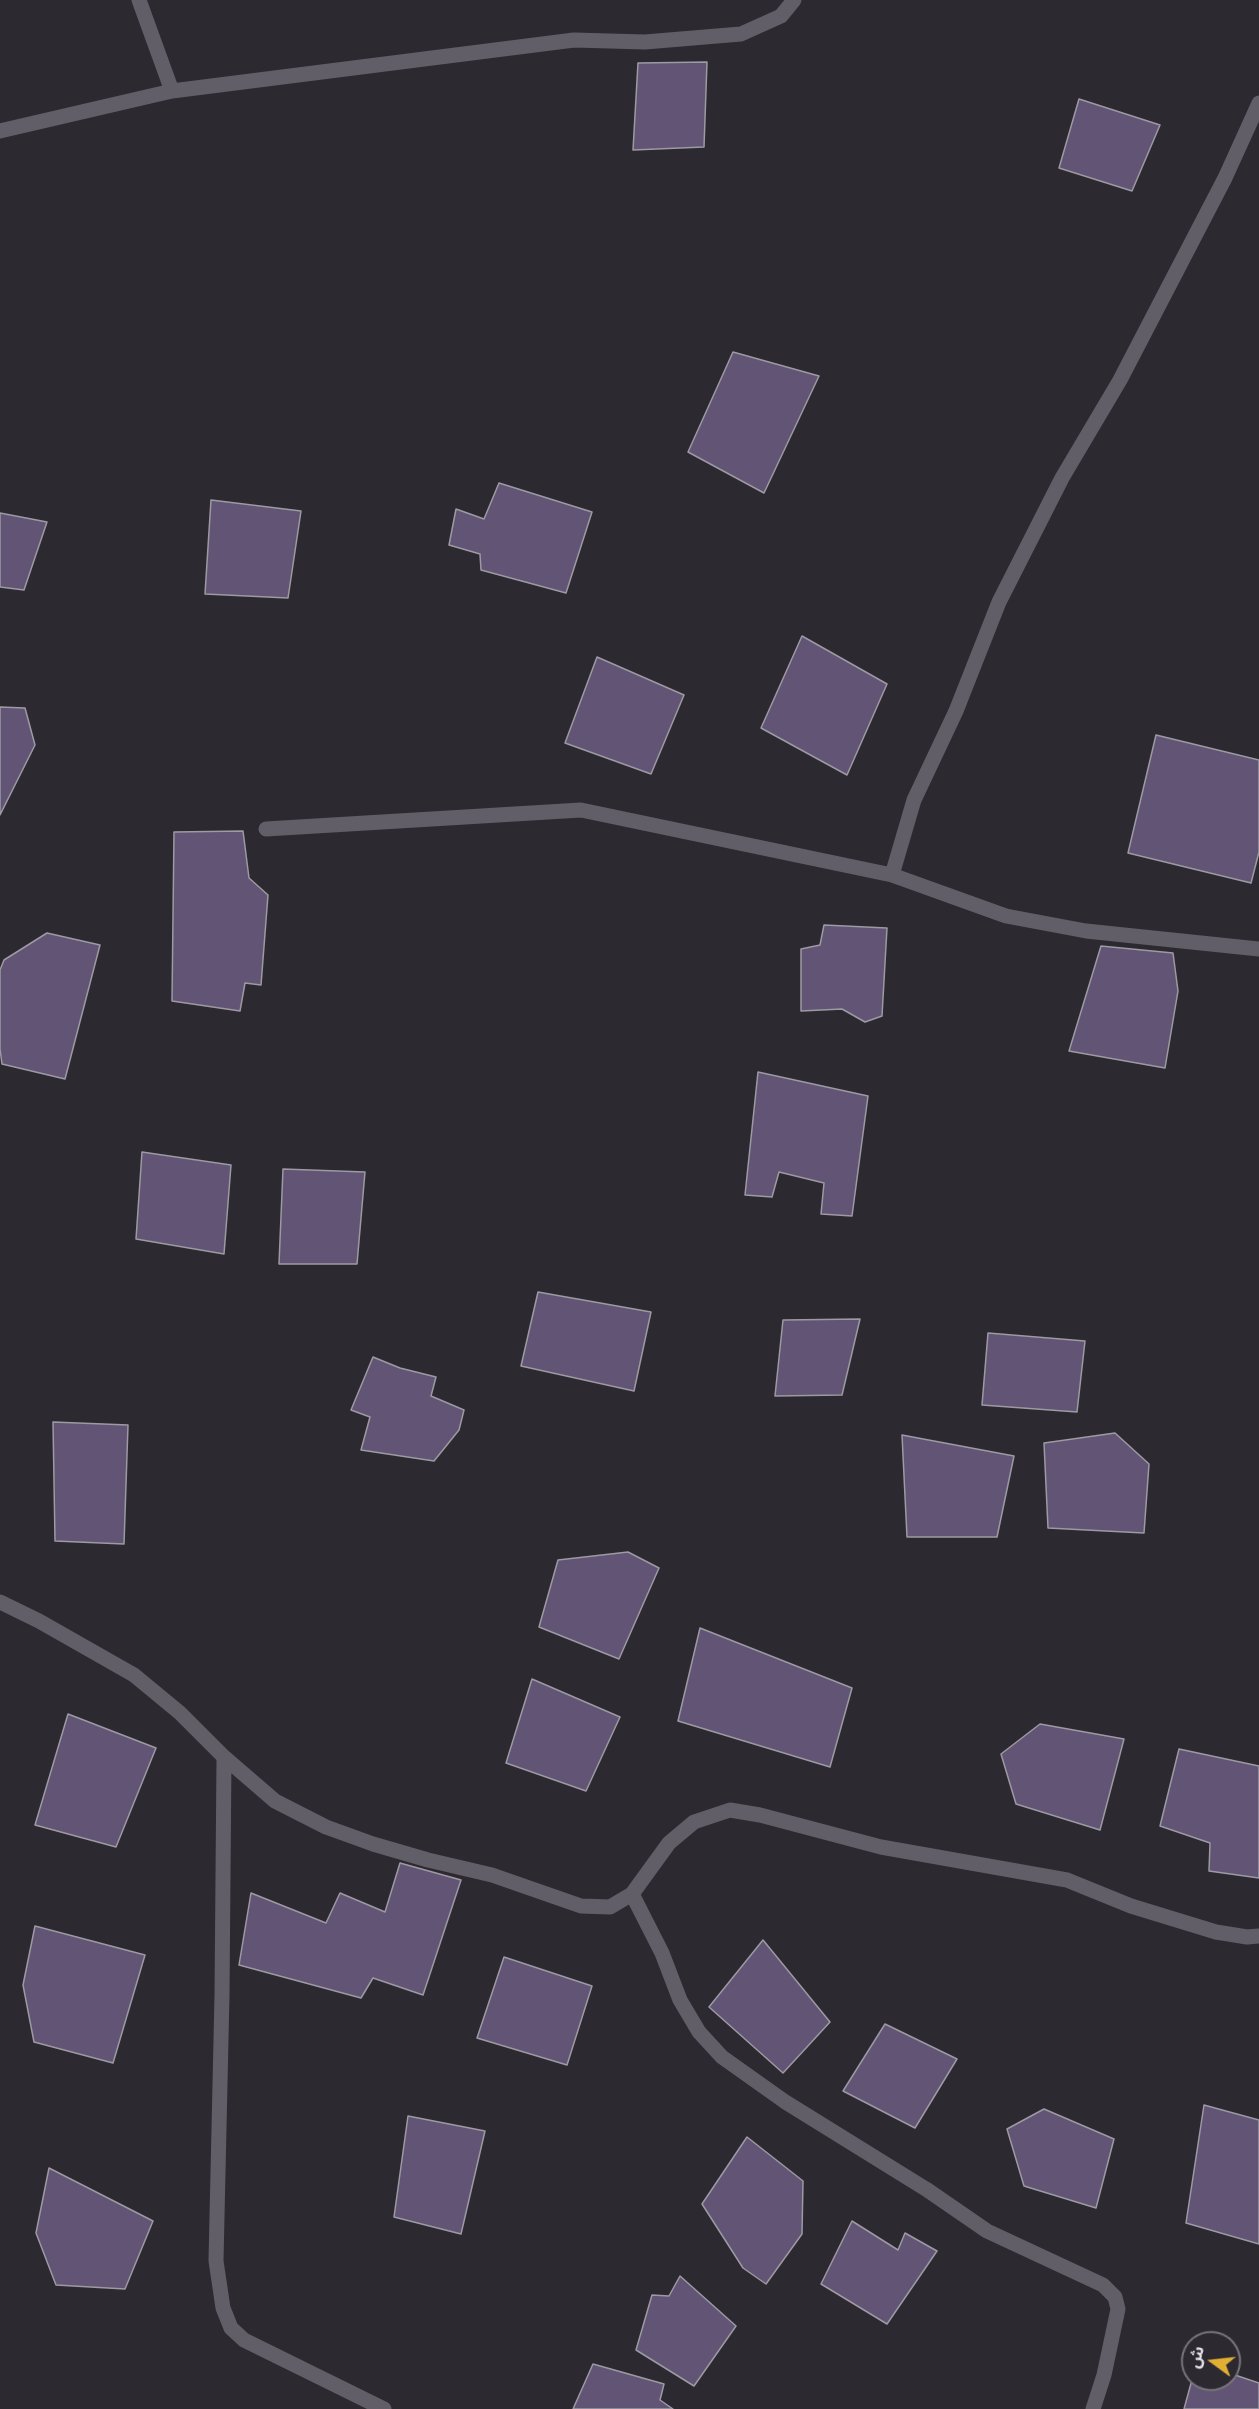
<!DOCTYPE html>
<meta charset="utf-8">
<style>
body{margin:0}
#map{position:relative;width:1259px;height:2409px;overflow:hidden;background:#2c2931;font-family:"Noto Sans","Noto Sans Arabic",sans-serif}
canvas{display:block}
.north{position:absolute;left:1181px;top:2331px;width:60px;height:60px;box-sizing:border-box;background:#2c2931;border:2px solid #76747b;border-radius:50%;rotate:285deg;font-size:16px;font-weight:700;line-height:24px;text-align:center;color:#e6e4e9}
.north::after{content:'';display:block;margin:auto;width:21px;height:27px;background:#e1af34;clip-path:polygon(50% 0,100% 100%,50% 72%,0 100%)}
</style>
<div id="map">
<canvas width="1259" height="2409"></canvas>
<div class="north">ش</div>
</div>
<script>
const c = document.querySelector('canvas').getContext('2d');
c.lineJoin = 'round';
function fill(path, color) { c.fillStyle = color; c.fill(path, 'evenodd'); }
function strokePath(path, color, width, dash) { c.strokeStyle = color; c.lineWidth = width; c.lineCap = dash ? 'butt' : 'round'; c.setLineDash(dash || []); c.stroke(path); }
const building = new Path2D(`
 M707 62 704 147 633 150 638 63Z
 M1079 99 1160 125 1132 191 1059 168Z
 M733 352 819 376 764 493 688 452Z
 M499 483 592 512 566 593 481 570 480 554 449 545 456 509 484 519Z
 M211 500 301 511 288 598 205 594Z
 M0 513 47 522 24 590 0 587Z
 M802 636 887 684 847 775 761 728Z
 M597 657 684 695 651 774 565 743Z
 M0 707 25 708 35 745 0 815Z
 M1156 735 1259 760V852L1251 883 1128 853Z
 M243 831 249 878 268 895 261 985 245 983 240 1011 172 1001 174 832Z
 M824 925 887 928 882 1016 865 1022 842 1009 801 1011V949L820 945Z
 M47 933 100 945 65 1079 2 1064 0 1049V970L4 960Z
 M1101 946 1173 953 1178 991 1165 1068 1069 1051Z
 M758 1072 868 1096 852 1216 821 1214 824 1183 779 1172 772 1197 745 1195Z
 M142 1152 231 1165 224 1254 136 1239Z
 M283 1169 365 1172 357 1264H279Z
 M538 1292 651 1312 634 1391 521 1366Z
 M860 1319 842 1395 775 1396 783 1320Z
 M988 1333 1085 1341 1077 1412 982 1405Z
 M373 1357 400 1368 436 1377 431 1396 464 1410 459 1430 434 1461 361 1450 370 1417 351 1410Z
 M53 1422 128 1425 124 1544 55 1541Z
 M1115 1433 1149 1464 1144 1533 1048 1528 1044 1443Z
 M902 1435 1014 1456 997 1537H907Z
 M628 1552 659 1568 619 1659 539 1627 558 1560Z
 M700 1628 852 1688 830 1767 678 1721Z
 M532 1679 620 1717 586 1791 506 1763Z
 M68 1714 156 1748 116 1847 35 1825Z
 M1040 1724 1124 1739 1100 1830 1016 1804 1001 1754Z
 M1179 1749 1259 1766V1878L1209 1871 1210 1843 1160 1826Z
 M400 1863 461 1880 423 1995 373 1978 361 1998 239 1965 251 1893 326 1923 340 1893 385 1912Z
 M35 1926 145 1955 113 2063 34 2042 23 1985Z
 M763 1940 830 2022 783 2073 709 2007Z
 M504 1957 592 1986 567 2065 477 2038Z
 M885 2024 957 2059 915 2128 843 2091Z
 M1204 2105 1259 2120V2244L1186 2223Z
 M1044 2109 1114 2139 1096 2208 1024 2186 1007 2129Z
 M408 2116 485 2131 461 2234 394 2217Z
 M747 2137 803 2181 802 2234 766 2284 743 2268 702 2204Z
 M49 2168 153 2221 125 2289 56 2285 36 2233Z
 M852 2221 898 2250 905 2233 937 2251 887 2324 821 2284Z
 M680 2276 736 2326 694 2386 636 2350 652 2295 669 2296Z
 M593 2364 664 2384 660 2400 673 2409H573Z
 M1229 2373 1259 2383V2409H1184L1193 2376V2379H1229Z`);
const street = new Path2D(`
 M139 0 172 91
 M0 131 172 91 574 40 645 42 741 34 781 16 794 0
 M266 829 581 810 892 875 1006 916 1086 931 1259 949
 M892 875 914 800 956 711 999 602 1062 478 1120 380 1225 178 1259 103
 M0 1602 39 1621 134 1675 180 1713 224 1757 275 1801 326 1827 373 1844 428 1860 492 1875 581 1906 610 1907 632 1894 669 1843 694 1822 730 1810 760 1815 881 1847 1067 1880 1131 1906 1216 1932 1247 1937 1259 1936
 M224 1757 222 1995 216 2261 223 2308 231 2328 244 2340 384 2409
 M632 1894 662 1953 680 2000 699 2032 722 2057 784 2101 926 2189 987 2231 1103 2285 1115 2297 1118 2309 1104 2375 1093 2409`);
fill(building, '#625474');
strokePath(building, '#9d9aa3', 1.5);
strokePath(street, '#625e67', 15);
</script>
